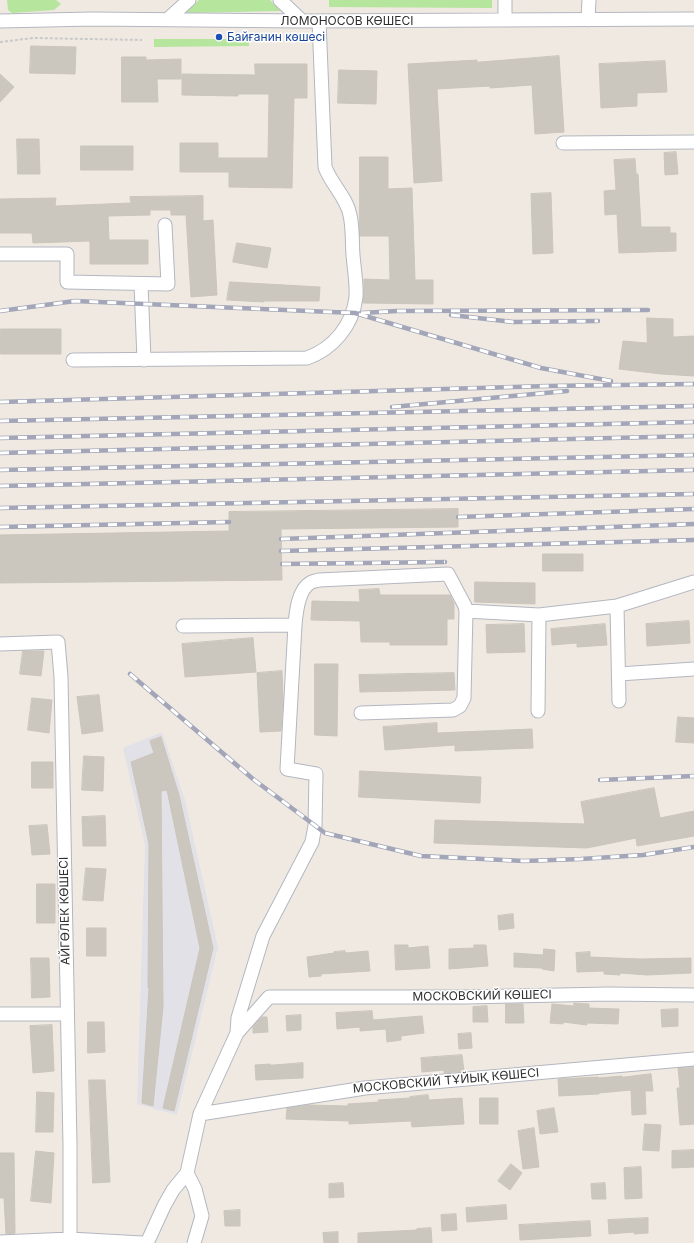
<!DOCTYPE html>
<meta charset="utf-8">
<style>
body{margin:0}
canvas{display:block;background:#efe9e1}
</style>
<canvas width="694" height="1243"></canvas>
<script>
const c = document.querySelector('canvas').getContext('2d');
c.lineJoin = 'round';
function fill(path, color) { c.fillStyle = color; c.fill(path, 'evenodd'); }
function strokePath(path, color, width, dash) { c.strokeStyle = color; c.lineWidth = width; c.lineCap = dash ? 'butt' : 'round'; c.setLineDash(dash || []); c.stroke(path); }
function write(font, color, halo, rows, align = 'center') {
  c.font = font + ' Inter,sans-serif'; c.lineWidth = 3; c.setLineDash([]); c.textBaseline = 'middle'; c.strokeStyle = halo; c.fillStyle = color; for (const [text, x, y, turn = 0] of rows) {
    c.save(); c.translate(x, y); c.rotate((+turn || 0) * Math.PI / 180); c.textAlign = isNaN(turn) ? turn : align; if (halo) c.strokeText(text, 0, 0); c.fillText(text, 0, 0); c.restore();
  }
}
const industrial = new Path2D(`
 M162 732 185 800 218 947 177 1115 137 1104 145 845 123 748Z`);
const green = new Path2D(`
 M7 0H56L61 4 54 10 12 13 8 10Z
 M199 0H270L281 11 185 13Z
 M329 0H492V8L329 7Z
 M154 39H249V46L154 47Z`);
const building = new Path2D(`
 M31 46 76 47 75 74 30 73Z
 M559 56 564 132 535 134 532 85 490 88V86L437 89 442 181 414 183 408 64 477 60V62Z
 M122 57H146V60L181 59V79H157L158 102H122Z
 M665 61 667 92 637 93V106L601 108 599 64Z
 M255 64H307V98H294L292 188 229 187V172H180V143H218V158H268L269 94H238V96L182 95V74L255 75Z
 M339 70 377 71 376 104 338 103Z
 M0 74 14 87 0 102Z
 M17 139H39L40 174H18Z
 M81 146H133V170H81Z
 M676 152 678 174 665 175 664 153Z
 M360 157H388V189L412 188 415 280H433V304L363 303 364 293V279L390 280 389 236H360Z
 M635 159 636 174H638L641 227H670V233H676V251L619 253 617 214 605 215 604 191 616 190 614 160Z
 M551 193 553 253 533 254 531 194Z
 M203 196V221L213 220 217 295 191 297 186 215H171V210H150V215L108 216 109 240H148V264H90V241L33 243 32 233H0V199L56 198 55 206 131 203 130 197Z
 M237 243 271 248 267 268 233 262Z
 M230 282 320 287 319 301H264V302L227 300Z
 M647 318 673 319V337L694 336V376L661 374 619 369 623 341 647 343Z
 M1 329H61V354H1Z
 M458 509V527L281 529 282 580 0 583V535L229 531V512Z
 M543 554H583V571H543Z
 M475 582 535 583V604L475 602Z
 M379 589 380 595H450L454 603V619H447V645H390V642H361L360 621 311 620 312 601 360 602 359 590Z
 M689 621 690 643 647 646 646 624Z
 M524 624 525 652 487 653 486 625Z
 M605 624 607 645 577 647V643L552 645 551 629Z
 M253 638 256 672 185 677 182 644Z
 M23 651H44L41 676 20 674Z
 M315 664H338L337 736 315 735Z
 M282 671 283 699 281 731 260 732 257 673Z
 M454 673 455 690 360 692 359 675Z
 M99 695 103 731 82 734 77 697Z
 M32 698 52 700 49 733 28 730Z
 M678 717 694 718V743L676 742Z
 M437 723V733L532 729 533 748 455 751V745L385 750 383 727Z
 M161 737 179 795 213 948 174 1111 163 1108 200 948 167 790 161 791 163 1007 153 1106 142 1103 149 988H148L149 844 131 762 154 753 150 741Z
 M84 756 104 757 103 791 82 790Z
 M32 762H53V788H32Z
 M360 771 481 777 480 803 359 797Z
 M654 788 660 818 694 811V836L637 846 636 838 587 848 434 843 435 820 585 824 581 802Z
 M105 816 106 846H83L82 817Z
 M47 825 50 854 32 855 29 826Z
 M86 868 106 869 103 901 83 900Z
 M37 884H55V923H37Z
 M513 914 514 928 499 930 498 916Z
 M87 928H106V956H87Z
 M395 945H408V948L428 946 430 968 396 970Z
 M474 945H486L488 966 449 969V949L474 948Z
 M544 949 555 950 554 971 542 969V968L514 967V953L543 955Z
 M345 951V953L368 951 370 971 321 974V976L309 977 307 957 334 953V952Z
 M590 952V957L640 959 691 958V973L647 975 620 973V975L604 974V971L577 972 576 953Z
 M31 958H49L50 997 32 998Z
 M574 1003 589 1004V1008L619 1009 618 1024 587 1023V1025L563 1022V1024L550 1023 552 1004 574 1006Z
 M506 1004H523L524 1023H506Z
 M487 1006 488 1022H473V1007Z
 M678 1009V1026L662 1027 661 1010Z
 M372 1011 373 1020 422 1016 424 1033 401 1036V1040L387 1042 386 1029 360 1031V1027L337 1029 336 1013Z
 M301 1015V1030L287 1031 286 1016Z
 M262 1017H267L268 1032 253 1033V1027Z
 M88 1022H104L105 1052 88 1053Z
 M52 1025 54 1071 33 1073 30 1026Z
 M471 1033 472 1048 459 1049 458 1034Z
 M462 1055 464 1071 444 1073V1070L422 1072 421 1058Z
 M303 1063V1078L256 1080 255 1065 270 1064V1065Z
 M694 1067V1124L680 1125 677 1088H680L678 1068Z
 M651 1074 653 1091H645L646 1114 632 1115 631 1090 599 1093V1094L559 1096 558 1079 598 1077V1078L622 1076 623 1077Z
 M89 1080H105L110 1182 93 1183Z
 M37 1092 54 1093 53 1132H36Z
 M428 1095 429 1100 462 1098 464 1124 412 1127 411 1121 349 1124V1121L286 1119 287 1108 309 1105 348 1106V1104L379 1102 378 1100 410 1098V1097Z
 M480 1098H498V1124H480Z
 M554 1108 558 1132 540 1134 537 1111Z
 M645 1124 661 1125 659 1151 643 1150Z
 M534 1128 539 1167 523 1169 518 1131Z
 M694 1150V1167L672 1168V1151Z
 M36 1151 54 1153 51 1203 31 1201Z
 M0 1153H14L15 1233 6 1234 4 1198H0Z
 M511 1164 522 1173 510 1190 498 1181Z
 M641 1167 642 1198 625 1199 624 1168Z
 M343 1183 344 1197 329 1198V1184Z
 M605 1183 606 1199H592L591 1184Z
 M506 1205 507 1219 467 1222 466 1208Z
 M240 1210V1226H225L224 1211Z
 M456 1214 457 1230 442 1231 441 1215Z
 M648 1218V1233L634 1234V1232L609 1234 608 1220Z
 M590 1221 591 1236 520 1240 519 1225Z
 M431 1228 432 1243H358V1233L417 1230V1229Z
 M338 1232V1243H324L323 1233Z`);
const path = new Path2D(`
 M0 42 33 38 142 40`);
const minor = new Path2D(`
 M280 0 302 21
 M505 0V20
 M168 19 189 0
 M588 20 589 0
 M0 21 93 19 302 21 694 19
 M563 143 694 142
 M0 254H67V282L168 284 165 225
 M141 284 144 360
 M73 360 307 358C333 349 353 325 356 297 357 285 354 268 353 255 352 242 353 228 350 215 347 198 331 184 325 167L319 21
 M617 606 619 701
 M466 611 539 615 617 606 694 582
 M183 626 295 625
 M0 644 58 642 61 677 70 1145V1239
 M619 674 694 669
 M538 711 539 615
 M0 1014H67
 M237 1033 238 1018 263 936 312 842 315 826 316 774 287 769 295 625C296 613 298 590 310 583 312 581 316 581 319 580L448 574 465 606 466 611 464 698 460 706 453 710 361 713
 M200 1114 365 1088 694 1059
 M0 1242 70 1239 142 1243
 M147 1243 164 1206 173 1190 187 1173
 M194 1243 202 1216 195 1189 187 1173 200 1114 237 1033 269 997H465L607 994 694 995`);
const rail = new Path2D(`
 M0 311 75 301 355 313 541 368 611 381
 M361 313 397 311 648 310
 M451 315 513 322 598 321
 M0 402 548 386 694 384
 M392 407 567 391
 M0 421 694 406
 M0 438 694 422
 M0 453 694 436
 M0 470 694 455
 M0 486 694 470
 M0 508 694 494
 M458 517 694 509
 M0 527 229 522
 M281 539 694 524
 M281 551 694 540
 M282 564 445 562
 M130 674 253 779 325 833 421 856 524 861 581 859 643 855 694 847
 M600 780 694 776`);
const markers = [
 [219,37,4,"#1a4fb4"]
];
const streetNames = [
 ["ЛОМОНОСОВ КӨШЕСІ",347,21],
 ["АЙГӨЛЕК КӨШЕСІ",65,911,-91],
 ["МОСКОВСКИЙ КӨШЕСІ",482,996,-1],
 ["МОСКОВСКИЙ ТҰЙЫҚ КӨШЕСІ",446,1081,-5]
];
const transitNames = [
 ["Байғанин көшесі",227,37]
];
fill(industrial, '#e3e1e8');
fill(green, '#b6e59e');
fill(building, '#cbc7bf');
strokePath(building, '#cbc5ba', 1);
strokePath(minor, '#b4b7c1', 15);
strokePath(path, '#c9c9c9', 2, [3, 2]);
strokePath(minor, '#fff', 13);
strokePath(rail, '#a3a6b8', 4.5);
strokePath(rail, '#fff', 3, [9]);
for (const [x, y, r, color] of markers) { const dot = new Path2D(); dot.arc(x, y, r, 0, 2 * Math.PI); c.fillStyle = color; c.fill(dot); strokePath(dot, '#fff', 1.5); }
write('12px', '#2e2e2e', '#fff', streetNames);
write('12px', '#164399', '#fff', transitNames, 'left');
</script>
